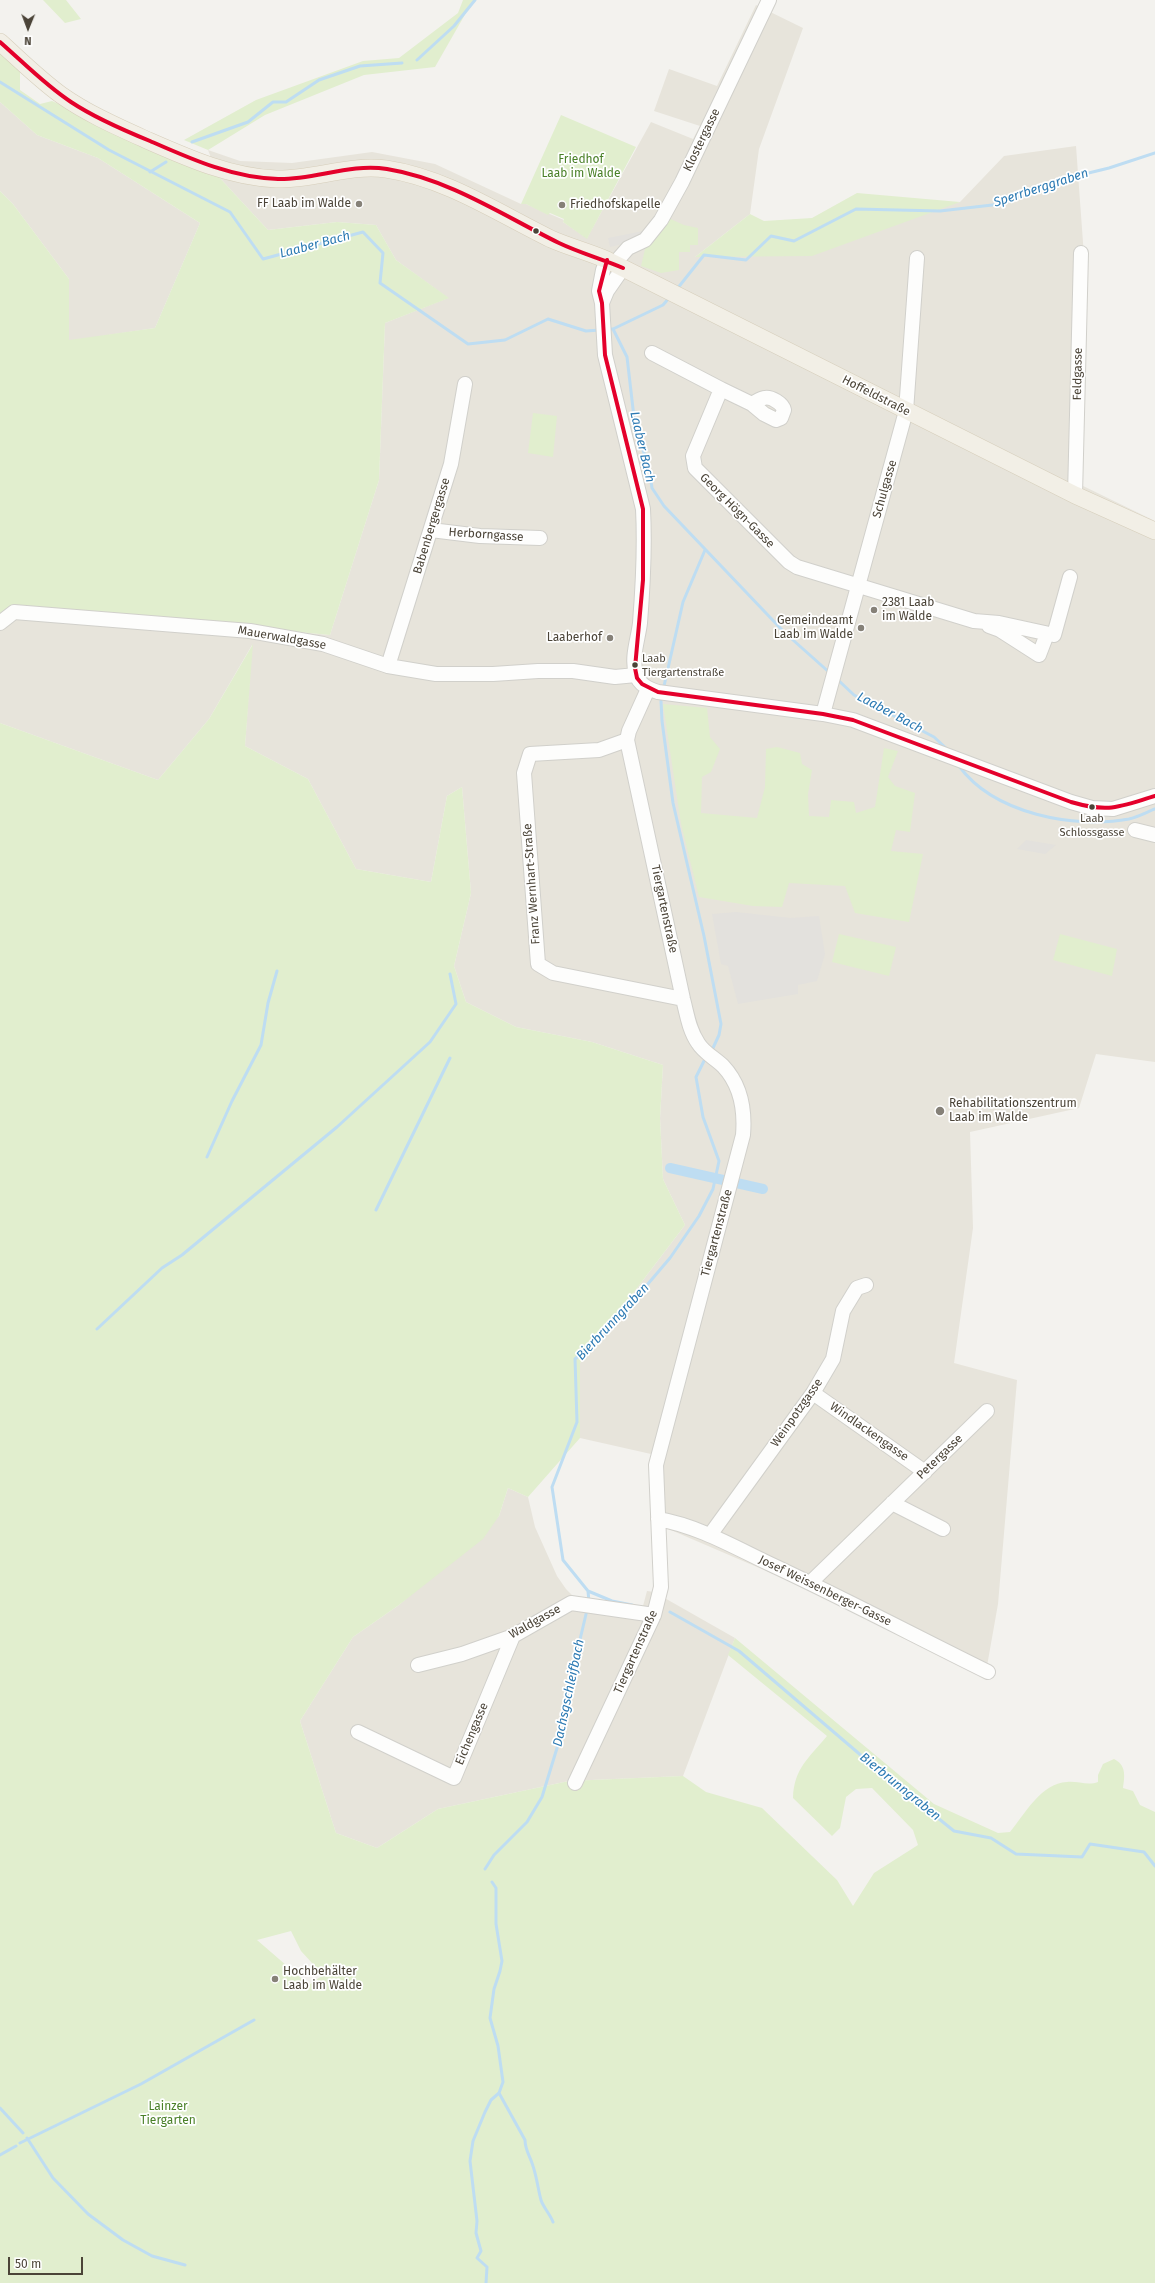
<!DOCTYPE html>
<meta charset="utf-8">
<style>
body{margin:0}
#map{position:relative;width:1155px;height:2283px;overflow:hidden;background:#f3f2ee;font-family:"Fira Sans",sans-serif}
canvas{display:block}
.north{position:absolute;left:8px;top:8px;width:40px;height:40px;-webkit-text-stroke:3px #fff;paint-order:stroke;rotate:181deg;font-size:11px;font-weight:700;line-height:16px;text-align:center;color:#4b4438}
.north::after{content:'';display:block;margin:auto;width:14px;height:18px;background:#4b4438;clip-path:polygon(50% 0,100% 100%,50% 72%,0 100%)}
.scale{position:absolute;left:8px;top:2257px;width:75px;height:18px;box-sizing:border-box;border:2px solid #4b4438;border-top:0;padding-left:5px;font-size:12px;line-height:14px;white-space:nowrap;color:#4b4438;-webkit-text-stroke:3px #fff;paint-order:stroke}
</style>
<div id="map">
<canvas width="1155" height="2283"></canvas>
<div class="north">N</div>
<div class="scale">50 m</div>
</div>
<script>
const c = document.querySelector('canvas').getContext('2d');
c.lineJoin = 'round';
function fill(path, color) { c.fillStyle = color; c.fill(path, 'evenodd'); }
function strokePath(path, color, width, dash) { c.strokeStyle = color; c.lineWidth = width; c.lineCap = dash ? 'butt' : 'round'; c.setLineDash(dash || []); c.stroke(path); }
function write(font, color, halo, rows, align = 'center') {
  c.font = font + ' "Fira Sans",sans-serif'; c.lineWidth = 3.5; c.setLineDash([]); c.textBaseline = 'middle'; c.strokeStyle = halo; c.fillStyle = color; for (const [text, x, y, turn = 0] of rows) {
    c.save(); c.translate(x, y); c.rotate((+turn || 0) * Math.PI / 180); c.textAlign = isNaN(turn) ? turn : align; if (halo) c.strokeText(text, 0, 0); c.fillText(text, 0, 0); c.restore();
  }
}
const residential = new Path2D(`
 M756 5 803 28 759 149 750 214 695 257 960 202 1004 156 1076 146 1085 270 1077 483 1155 521V1062L1096 1054 1079 1108 970 1132 973 1228 954 1363 1017 1380 998 1604 987 1666 650 1521 651 1454 580 1438V1363L685 1225 663 1179 660 1118 663 1065 592 1042 516 1027 466 1002 454 966 471 893 462 787 447 796 431 882 356 869 308 779 245 746 252 645 209 719 158 780 0 723V618L13 605 330 635 379 480 385 323 448 298 396 260 376 225 337 222 268 230 218 176 208 150 240 161 292 163 372 152 435 164 521 204H526L564 220 563 222 587 238 651 122 693 139 700 126 654 111 669 69 717 86Z
 M0 102 37 135 98 158 200 223 155 328 69 341V279L13 204 0 191Z
 M508 1488 528 1497 535 1527 557 1576 566 1589 576 1599 643 1606 647 1591 654 1592 735 1638 683 1776 569 1781 438 1809 377 1848 336 1833 300 1721 353 1637 399 1605 499 1516Z`);
const green = new Path2D(`
 M43 0H66L81 19 65 23Z
 M463 0H476L467 11 435 67 364 75 265 115 208 150 184 140 256 100 363 61 399 58 458 13Z
 M0 52 20 69V90L40 104 52 101 218 176 268 230 337 222 376 225 396 260 449 298 385 323 379 480 330 635 13 605 0 618V191L13 204 69 279V340L155 328 200 223 98 158 37 135 0 102Z
 M561 115 636 147 587 239 563 222 564 219 550 213 548 215 526 204H521Z
 M857 193 960 202 812 256 695 257 750 214 764 221 812 218Z
 M666 217 684 225 698 228V245H690V252H679V270L661 273 641 266 646 245Z
 M533 413 557 416 553 457 528 453Z
 M253 644 245 746 308 779 356 869 431 882 447 796 462 787 471 893 454 966 466 1002 516 1027 592 1042 663 1065 660 1118 663 1179 685 1225 580 1363V1438L528 1497 508 1488 499 1516 483 1539 399 1605 353 1637 300 1721 336 1833 377 1848 438 1809 569 1781 683 1776 706 1792 762 1808 837 1880 853 1906 874 1873 918 1845 913 1830 872 1788 856 1789 846 1797 840 1828 832 1836 793 1798C794 1768 809 1758 827 1736L728 1655 735 1638 934 1804 998 1833 1010 1832C1025 1814 1041 1783 1067 1782 1078 1781 1088 1786 1098 1782V1775L1103 1764 1114 1759C1126 1765 1125 1775 1123 1788L1133 1791 1140 1805 1155 1812V2283H0V723L158 780 209 719ZM291 1931 301 1951 323 1975 306 1987 301 1978 257 1940Z
 M663 704 707 708 710 737 720 749 711 772 702 777 701 813 757 818 765 787 766 749 777 747 800 753 802 764 812 770 808 794 809 816 829 817 831 800 854 802 856 813 875 807 884 748 898 751 888 777 895 786 915 793 910 832 896 830 891 851 923 854 909 922 855 913 845 886 789 883 782 907 753 906 699 897 681 824Z
 M839 934 896 947 889 976 832 962Z
 M1060 934 1117 949 1112 976 1053 960Z`);
const parking = new Path2D(`
 M643 231 644 239 610 247 608 238Z
 M1026 840 1056 845 1045 854 1017 849Z
 M736 912 791 918 819 916 825 954 817 981 798 985V994L738 1004 728 966 721 964 712 914Z`);
const stream = new Path2D(`
 M417 60 454 26 475 0
 M0 82 109 150 230 212 263 259 363 232 383 253 380 283 468 344 505 340 548 319 586 331 600 330
 M192 142 248 122 273 102H286L319 80 360 66 402 63
 M150 172 166 162
 M677 289 704 255 746 260 771 236 794 241 856 209 940 211 1001 204 1068 178 1109 168 1155 153
 M608 329H613L627 357 635 426 649 468 652 488 664 506 784 632 830 673
 M613 329 663 305 669 298
 M837 679 854 695 934 737 948 750
 M664 686 683 602 705 550
 M661 701 662 721 673 803 704 936 721 1024 719 1035 713 1048
 M959 766C994 814 1074 829 1129 819 1138 817 1147 812 1155 809
 M207 1157 232 1101 261 1045 268 1003 277 971
 M376 1210 450 1058
 M97 1329 162 1268 182 1255 337 1127 430 1042 456 1004 450 974
 M588 1591 589 1602
 M632 1605 612 1601 588 1591 563 1560 552 1487 577 1422 575 1359 607 1332 670 1258 699 1216 713 1189 719 1161 703 1117 696 1077 704 1061
 M670 1612 739 1651 877 1769 954 1831 991 1838 1016 1854 1082 1857 1090 1844 1144 1852 1155 1866
 M485 1869 494 1855 527 1822 542 1797 565 1722V1703L587 1610
 M499 2093 525 2140C525 2150 530 2156 533 2166 537 2178 538 2189 541 2200 543 2207 550 2214 553 2222
 M0 2108 23 2133
 M27 2138 53 2178 88 2214 123 2240 152 2256 185 2265
 M20 2143 141 2084 254 2020
 M0 2155 16 2146
 M486 2283 487 2267 477 2258 481 2251 476 2233 477 2221 470 2161 473 2141 485 2112 491 2100 499 2093 503 2082 498 2046 490 2018 494 1989 500 1971 502 1961 496 1924V1888L492 1882`);
const canal = new Path2D(`
 M670 1168 763 1189`);
const minor = new Path2D(`
 M607 260 603 270 599 291 602 303 605 355 643 509C645 547 643 585 640 623 638 640 631 657 636 674 639 685 649 689 658 692L823 714 853 720 1071 802 1092 808 1113 809 1155 796
 M614 264 628 248 645 240 661 220 682 182 769 0
 M602 303 607 291 623 268
 M652 353 721 389
 M752 404C755 402 760 399 764 398 771 396 783 404 784 410L781 418 776 420 764 414 752 404 721 389 693 456 695 468 789 562 797 567 974 621 999 623 1054 635 1070 577
 M1075 495 1081 253
 M431 530 480 536 540 538
 M0 623 14 612 250 631 323 644 388 666 436 674H493L538 671H573L615 677 636 675
 M989 626 1000 630 1039 655 1047 634
 M388 666 451 464 465 384
 M823 714 906 411 917 258
 M627 740 599 750 530 754 524 773 538 964 553 973 683 999
 M1135 830 1155 835
 M813 1393 925 1472
 M892 1503 943 1529
 M658 1519C698 1526 734 1547 770 1564 843 1598 915 1636 988 1672
 M710 1535 813 1393 833 1359 843 1311 857 1288 866 1285
 M810 1583 987 1411
 M418 1665 462 1654 513 1636 571 1603 654 1615
 M358 1732 454 1778 513 1636
 M575 1783 654 1615 661 1587 656 1465 743 1135C745 1111 741 1085 723 1066 715 1058 704 1053 698 1043 689 1030 687 1014 683 999L627 740 629 731 648 689`);
const major = new Path2D(`
 M0 42C20 60 39 79 61 95 88 114 118 127 149 141 190 159 231 177 276 179 313 180 349 164 386 169 446 178 498 213 551 239 569 247 589 252 607 260L1075 495 1155 531`);
const bus1 = new Path2D(`
 M0 42C23 62 45 85 71 102 95 118 123 130 150 141 191 159 233 178 278 179 314 180 350 163 387 169 449 179 504 216 559 243 580 253 602 259 623 268
 M607 260 599 291 602 303 605 355 643 509V580L635 668 637 678 642 684 658 692 823 714 853 720 1071 802C1109 813 1118 807 1155 796`);
const markers = [
 [359,204,4,"#868178"],
 [562,205,4,"#868178"],
 [536,231,3.5,"#4b4438"],
 [874,610,4,"#868178"],
 [861,628,4,"#868178"],
 [610,638,4,"#868178"],
 [635,665,3.5,"#4b4438"],
 [1092,807,3.5,"#4b4438"],
 [940,1111,5,"#868178"],
 [275,1979,4,"#868178"]
];
const busNames = [
 ["Laab",642,659],
 ["Tiergartenstraße",642,673],
 ["Laab",1092,819,"center"],
 ["Schlossgasse",1092,833,"center"]
];
const streetNames = [
 ["Klostergasse",702,140,-64],
 ["Feldgasse",1078,374,-89],
 ["Hoffeldstraße",876,396,27],
 ["Schulgasse",885,489,-74],
 ["Georg Högn-Gasse",737,511,45],
 ["Babenbergergasse",432,526,-73],
 ["Herborngasse",486,535,4],
 ["Mauerwaldgasse",282,638,10],
 ["Franz Wernhart-Straße",532,884,-94],
 ["Tiergartenstraße",664,909,78],
 ["Tiergartenstraße",717,1233,-75],
 ["Weinpotzgasse",797,1413,-55],
 ["Windlackengasse",869,1432,35],
 ["Petergasse",940,1457,-44],
 ["Josef Weissenberger-Gasse",825,1591,26],
 ["Waldgasse",535,1622,-29],
 ["Tiergartenstraße",636,1652,-66],
 ["Eichengasse",472,1734,-67]
];
const parkNames = [
 ["Friedhof",581,160],
 ["Laab im Walde",581,174],
 ["Lainzer",168,2107],
 ["Tiergarten",168,2121]
];
const poiNames = [
 ["FF Laab im Walde",351,204,"right"],
 ["Friedhofskapelle",570,205],
 ["2381 Laab",882,603],
 ["im Walde",882,617],
 ["Gemeindeamt",853,621,"right"],
 ["Laab im Walde",853,635,"right"],
 ["Laaberhof",602,638,"right"],
 ["Rehabilitationszentrum",949,1104],
 ["Laab im Walde",949,1118],
 ["Hochbehälter",283,1972],
 ["Laab im Walde",283,1986]
];
const waterNames = [
 ["Sperrberggraben",1041,188,-18],
 ["Laaber Bach",315,245,-15],
 ["Laaber Bach",642,447,77],
 ["Laaber Bach",890,713,28],
 ["Bierbrunngraben",613,1322,-47],
 ["Dachsgschleifbach",569,1693,-78],
 ["Bierbrunngraben",900,1787,39]
];
fill(residential, '#e7e4db');
fill(green, '#e1eece');
fill(parking, '#e3e1dd');
strokePath(stream, '#beddf2', 3);
strokePath(canal, '#beddf2', 10);
strokePath(minor, '#d1d0cb', 16);
strokePath(major, '#d6cebb', 18);
strokePath(minor, '#fdfdfc', 14);
strokePath(major, '#f2efe6', 17);
strokePath(bus1, '#e4002b', 4);
for (const [x, y, r, color] of markers) { const dot = new Path2D(); dot.arc(x, y, r, 0, 2 * Math.PI); c.fillStyle = color; c.fill(dot); strokePath(dot, '#fff', 1.5); }
write('11px', '#4b4438', '#fff', busNames, 'left');
write('12px', '#4b4438', '#fff', streetNames);
write('12px', '#4a8028', '#fff', parkNames);
write('12px', '#4b4438', '#fff', poiNames, 'left');
write('italic 13px', '#2c7ab3', '#fff', waterNames);
</script>
